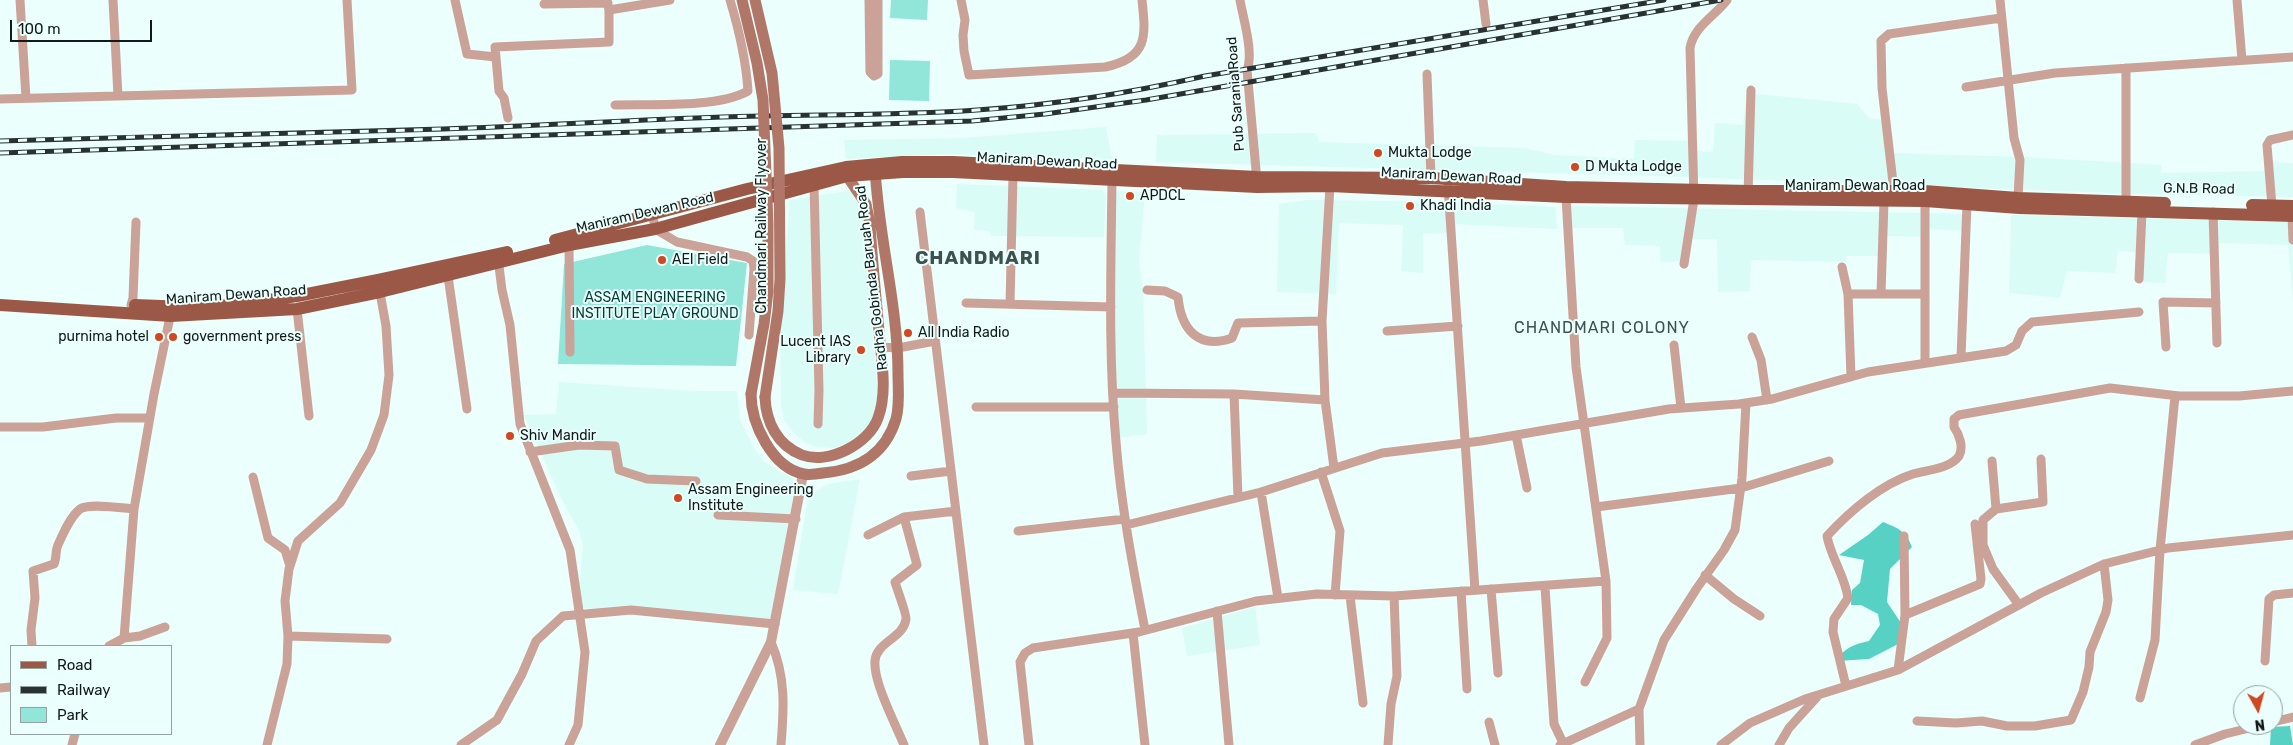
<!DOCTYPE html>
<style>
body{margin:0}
#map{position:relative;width:2293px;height:745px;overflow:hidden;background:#ebfffc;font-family:Rubik,sans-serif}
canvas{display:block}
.legend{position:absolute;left:10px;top:645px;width:162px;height:90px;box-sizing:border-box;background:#ebfffc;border:1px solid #94a3a1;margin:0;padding:6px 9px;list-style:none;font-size:15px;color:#111a19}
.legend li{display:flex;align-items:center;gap:10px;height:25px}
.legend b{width:25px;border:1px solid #94a3a1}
.north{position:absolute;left:2233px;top:685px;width:50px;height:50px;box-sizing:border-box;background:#ebfffc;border:1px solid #94a3a1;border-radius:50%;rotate:173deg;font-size:14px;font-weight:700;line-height:20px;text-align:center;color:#111a19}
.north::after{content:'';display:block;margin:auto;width:18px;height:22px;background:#d04722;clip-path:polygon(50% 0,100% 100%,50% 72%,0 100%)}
.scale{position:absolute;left:10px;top:20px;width:142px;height:22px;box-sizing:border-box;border:2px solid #111a19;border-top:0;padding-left:6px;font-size:15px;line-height:18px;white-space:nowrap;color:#111a19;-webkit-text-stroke:4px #ebfffc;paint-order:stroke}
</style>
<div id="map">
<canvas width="2293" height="745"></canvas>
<ul class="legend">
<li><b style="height:6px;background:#9c5846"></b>Road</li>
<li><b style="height:6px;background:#283231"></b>Railway</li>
<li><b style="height:14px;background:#91e5d9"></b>Park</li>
</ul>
<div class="north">N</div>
<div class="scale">100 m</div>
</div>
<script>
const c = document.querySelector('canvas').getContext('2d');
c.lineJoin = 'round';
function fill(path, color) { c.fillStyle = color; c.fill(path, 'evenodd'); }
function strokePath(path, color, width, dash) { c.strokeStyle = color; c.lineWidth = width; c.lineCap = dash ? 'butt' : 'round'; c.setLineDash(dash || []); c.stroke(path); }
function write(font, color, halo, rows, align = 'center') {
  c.font = font + ' Rubik,sans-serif'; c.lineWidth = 4; c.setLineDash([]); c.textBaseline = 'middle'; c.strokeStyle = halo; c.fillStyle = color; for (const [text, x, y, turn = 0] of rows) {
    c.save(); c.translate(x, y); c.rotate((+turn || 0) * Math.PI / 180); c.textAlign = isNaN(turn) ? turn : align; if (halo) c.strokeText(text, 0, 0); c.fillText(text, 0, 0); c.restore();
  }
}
const built = new Path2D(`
 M1747 93 1857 104 1870 119 1884 120 1891 153 2025 157 2162 165 2161 173 2269 171 2270 162 2293 163V197L2140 194 1657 176 1156 162 1157 135 1316 133 1319 142 1525 148 1554 155 1634 159 1635 140 1697 141 1698 151 1713 152 1715 123 1743 125Z
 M1106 127 1112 159 950 154 846 159 844 140 962 138Z
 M957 184 1102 190 1106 194 1104 237 991 236 989 231 974 230 975 212 956 208Z
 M853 190 862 203 878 400 874 419 868 430 849 443 833 448 818 447 806 443 795 434 784 420 781 406 780 325 790 200Z
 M1114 191 1145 192 1139 261 1143 289 1147 434 1118 438 1110 309Z
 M1308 200 1450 202 1555 207 1557 229 1455 224 1456 229 1444 233 1423 234V273L1401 271 1403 225 1339 223 1336 294 1277 292 1279 204Z
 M1568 206 1970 214V231L1928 229 1927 237 1885 236 1884 256H1846V262L1751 260 1750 291 1718 292 1717 239H1685L1683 261 1661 262 1660 246 1625 245 1623 228H1565Z
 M2011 215 2293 222V301L2288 245 2220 243 2219 254 2168 253 2165 283 2140 282V252L2118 251 2115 273 2067 271 2060 298 2009 293Z
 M559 382 694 391H737L740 420 754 448 764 462 792 478 796 485 771 621 584 608 579 604 578 600 583 545 579 530 563 502 524 415 556 414Z
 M860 479 838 594 793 590 807 503 813 493 828 484Z
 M1255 607 1260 645 1187 656 1182 628Z`);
const green = new Path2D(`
 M891 0H928L927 20 890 18Z
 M890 60 930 61 929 101 889 100Z
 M647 245 747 263 736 366 558 364 564 264Z`);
const forest = new Path2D(`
 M1883 522C1898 528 1906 531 1912 547L1890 569 1887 602 1903 626 1904 641 1869 659 1837 661C1843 648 1855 644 1869 641L1880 625 1878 614 1861 605H1851L1852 590 1860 583 1864 560 1839 555 1868 535Z
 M2290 726 2293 745H2270L2271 727Z`);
const minor = new Path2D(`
 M20 0 26 98
 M113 0 118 96
 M455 0 467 54 496 57
 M607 0 609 10 670 0
 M869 0 870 72 874 76 878 74V0
 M961 0 965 20 963 35 964 51 969 75 1105 67C1148 58 1146 37 1142 0
 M1240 0C1243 18 1254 53 1247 70L1257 181
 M1483 0 1486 24
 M2000 0 2014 138 2020 160 2018 198
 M2237 0 2242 60
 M544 4 608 3
 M1427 74 1431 178
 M1966 87 2055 73 2293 57
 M0 99 352 90 347 0
 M615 105C652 104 718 108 748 91 746 60 739 30 730 0
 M508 118 504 98 499 91 495 47 609 42V10
 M1112 179C1111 267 1108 355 1116 442 1121 505 1133 568 1145 630
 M814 184 819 390 818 424
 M1448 186 1475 590
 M1894 191 1882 88 1881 41 1889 34 2001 18
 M1748 195 1751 90
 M1566 197 1576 367 1606 581 1607 638 1585 682
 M2126 201V68
 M2272 206 2267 145 2270 140 2293 135
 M920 212 984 745
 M2213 212 2217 343
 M653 216 655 229 677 242 747 257 753 261 754 269 749 335
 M2292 216 2293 240
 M569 245 570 352
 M498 258 502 290 510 325 520 424 570 550 585 652 578 725 569 745
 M1684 264 1694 199 1690 48C1694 26 1715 16 1727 0
 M1842 267 1848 294 1851 377
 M448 276 467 409
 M2139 279 2142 212
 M1147 290 1165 291 1178 297C1181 329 1198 350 1232 338L1238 323 1322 321
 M1848 294H1925V201
 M1881 294 1884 201
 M966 303 1111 307
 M1010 304 1013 175
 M131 305 133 298 136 222
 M297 309 309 416
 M1387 331 1458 326
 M1752 337 1761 360 1767 400
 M1674 345 1681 408
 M880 347 898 348 935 341
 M2166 347 2163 302 2216 303
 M1961 357 1967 204
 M1925 363V294
 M1113 393 1234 394
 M1325 400 1334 468
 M976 407H1114
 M0 427H43L116 418H150
 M1516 435 1527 488
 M530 452 579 445 615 446 619 470 647 479 696 481
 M1992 461 1996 509 1983 520V545L1993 569 2019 605
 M1321 472 1340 531 1335 595
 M911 476 951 471
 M253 477 268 538 285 550 290 566
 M1261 492 1278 598
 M1238 497 1234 394 1325 400 1322 321 1330 186
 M1596 507 1741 488 1829 461
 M1996 509 2043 502 2041 459
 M718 515 796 519
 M1126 525 1261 492 1382 453 1481 441 1669 409 1739 404 1772 399 1868 372 2006 351 2016 345 2022 331 2032 322 2139 312
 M1018 531 1125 519
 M868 535 904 517
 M1904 536 1905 615
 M1705 575 1734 599 1760 616
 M1545 587 1554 724 1564 745
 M1491 589 1498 673
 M1461 591 1467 689
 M1350 596 1363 703
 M1217 611 1229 745
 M1133 633 1145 745
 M288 636 387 639
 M124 638 140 636 165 627
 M771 642C786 677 784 708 781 745
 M32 646 31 630 35 598 33 571 54 564C57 558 55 551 58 545 63 534 70 517 80 509 89 503 123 508 134 509
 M109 646 124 638 134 509 154 394 171 312
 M2265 661 2269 599 2274 595 2293 593
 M1898 670 1905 615 1980 584 1981 579 1975 524
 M1846 686 1833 632 1834 619 1848 598C1845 576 1831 558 1827 536 1849 512 1881 484 1913 474 1927 470 1950 469 1959 456 1964 447 1959 434 1954 427V419L1959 415 2110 388 2179 396H2239L2293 391
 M0 688 11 687
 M2140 698 2155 640 2160 550 2175 396
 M1639 709 1640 745
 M1917 721 1956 723 1982 721 2007 726H2035L2071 720 2083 692 2089 667 2090 652 2106 612 2108 600 2104 564
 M1489 722 1495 745
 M2273 722 2293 717
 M72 745 75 734
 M267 745 287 664 288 636 285 601 289 569 298 541 340 503 371 450 384 415 389 375 386 326 379 287
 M461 745 497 720 522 674 536 641 563 616 631 610 775 624
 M904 745C896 725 873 682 875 661 876 642 904 638 906 619 907 615 897 589 895 582L917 565 904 517 956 511
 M1029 745 1020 662 1025 653 1033 648 1139 632 1256 601 1317 594 1394 596 1606 581
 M1388 745 1391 704 1397 676 1394 596
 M1560 745 1639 709 1664 640 1697 588 1724 550 1735 530 1742 478 1746 403
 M1721 745 1750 723 1805 699 1898 670 2041 593 2104 564 2168 548 2293 535
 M1779 745 1789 728 1817 697
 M2195 745 2225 734 2262 725`);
const tertiary = new Path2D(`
 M720 745 771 642 803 474`);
const secondary = new Path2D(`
 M751 394C751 423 772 468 804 474 809 475 817 474 823 473 858 470 885 455 896 419 900 405 898 388 898 374 898 304 878 236 875 167
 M765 397C766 422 777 445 802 455 828 465 869 444 878 418 888 392 881 358 879 331 876 295 872 260 870 224L866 204 847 176V169`);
const primary = new Path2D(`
 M2252 205 2293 206
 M555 240 747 189 846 167 902 162H953L1257 177 1431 178 1566 187 1749 191H1924L2018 198 2165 203
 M0 305 171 316 297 309 380 292 569 245 655 229 847 176 903 172H953L1257 187 1330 186 1566 197 1925 201 2019 208 2293 216
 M135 305 188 307 233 305 297 296 378 280 507 252`);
const rail = new Path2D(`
 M0 141C148 136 295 134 443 129 536 126 629 120 722 117 807 114 892 116 977 110 1054 105 1130 93 1205 76L1664 0
 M0 153 972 121 1045 114 1146 100 1721 0`);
const secondaryBridge = new Path2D(`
 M742 0 757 63 763 100 768 224V291L764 324 751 394
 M755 0 772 73 779 148 780 279 778 311 765 397`);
const markers = [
 [1378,153,5,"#d04722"],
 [1575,167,5,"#d04722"],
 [1130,196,5,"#d04722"],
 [1410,206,5,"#d04722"],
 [662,260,5,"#d04722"],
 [908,333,5,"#d04722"],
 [159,337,5,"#d04722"],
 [173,337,5,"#d04722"],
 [861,350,5,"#d04722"],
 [510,436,5,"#d04722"],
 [678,498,5,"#d04722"]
];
const streetNames = [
 ["Pub Sarania Road",1236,94,-94],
 ["Maniram Dewan Road",1047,161,3],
 ["Maniram Dewan Road",1451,176,3],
 ["Maniram Dewan Road",1855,186],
 ["G.N.B Road",2199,189,1],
 ["Maniram Dewan Road",645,213,-13],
 ["Chandmari Railway Flyover",762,226,-90],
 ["Radha Gobinda Baruah Road",872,278,-97],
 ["Maniram Dewan Road",236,295,-4]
];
const poiNames = [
 ["Mukta Lodge",1388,153],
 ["D Mukta Lodge",1585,167],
 ["APDCL",1140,196],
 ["Khadi India",1420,206],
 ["AEI Field",672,260],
 ["All India Radio",918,333],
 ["purnima hotel",149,337,"right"],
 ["government press",183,337],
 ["Lucent IAS",851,342,"right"],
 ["Library",851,358,"right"],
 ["Shiv Mandir",520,436],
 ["Assam Engineering",688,490],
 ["Institute",688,506]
];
const parkNames = [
 ["ASSAM ENGINEERING",655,298],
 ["INSTITUTE PLAY GROUND",655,314]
];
const quarterNames = [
 ["CHANDMARI COLONY",1602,328]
];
const districtNames = [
 ["CHANDMARI",978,259]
];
fill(built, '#d9fcf6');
fill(green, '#91e5d9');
fill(forest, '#56d1c3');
strokePath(minor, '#caa297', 9);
strokePath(tertiary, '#caa297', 10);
strokePath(secondary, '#b07768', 11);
strokePath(primary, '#9c5846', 12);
strokePath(rail, '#283231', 5);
strokePath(rail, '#ebfffc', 3, [9]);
strokePath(secondaryBridge, '#b07768', 11);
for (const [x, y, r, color] of markers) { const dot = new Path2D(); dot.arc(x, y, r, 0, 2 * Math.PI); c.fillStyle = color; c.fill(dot); strokePath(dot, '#ebfffc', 2); }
write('14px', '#111a19', '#ebfffc', streetNames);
write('14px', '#111a19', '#ebfffc', poiNames, 'left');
write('14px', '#013d37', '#ebfffc', parkNames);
c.letterSpacing = '1px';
write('16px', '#3d524f', '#ebfffc', quarterNames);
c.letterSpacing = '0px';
c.letterSpacing = '1px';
write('bold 19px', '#3d524f', '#ebfffc', districtNames);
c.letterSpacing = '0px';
</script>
